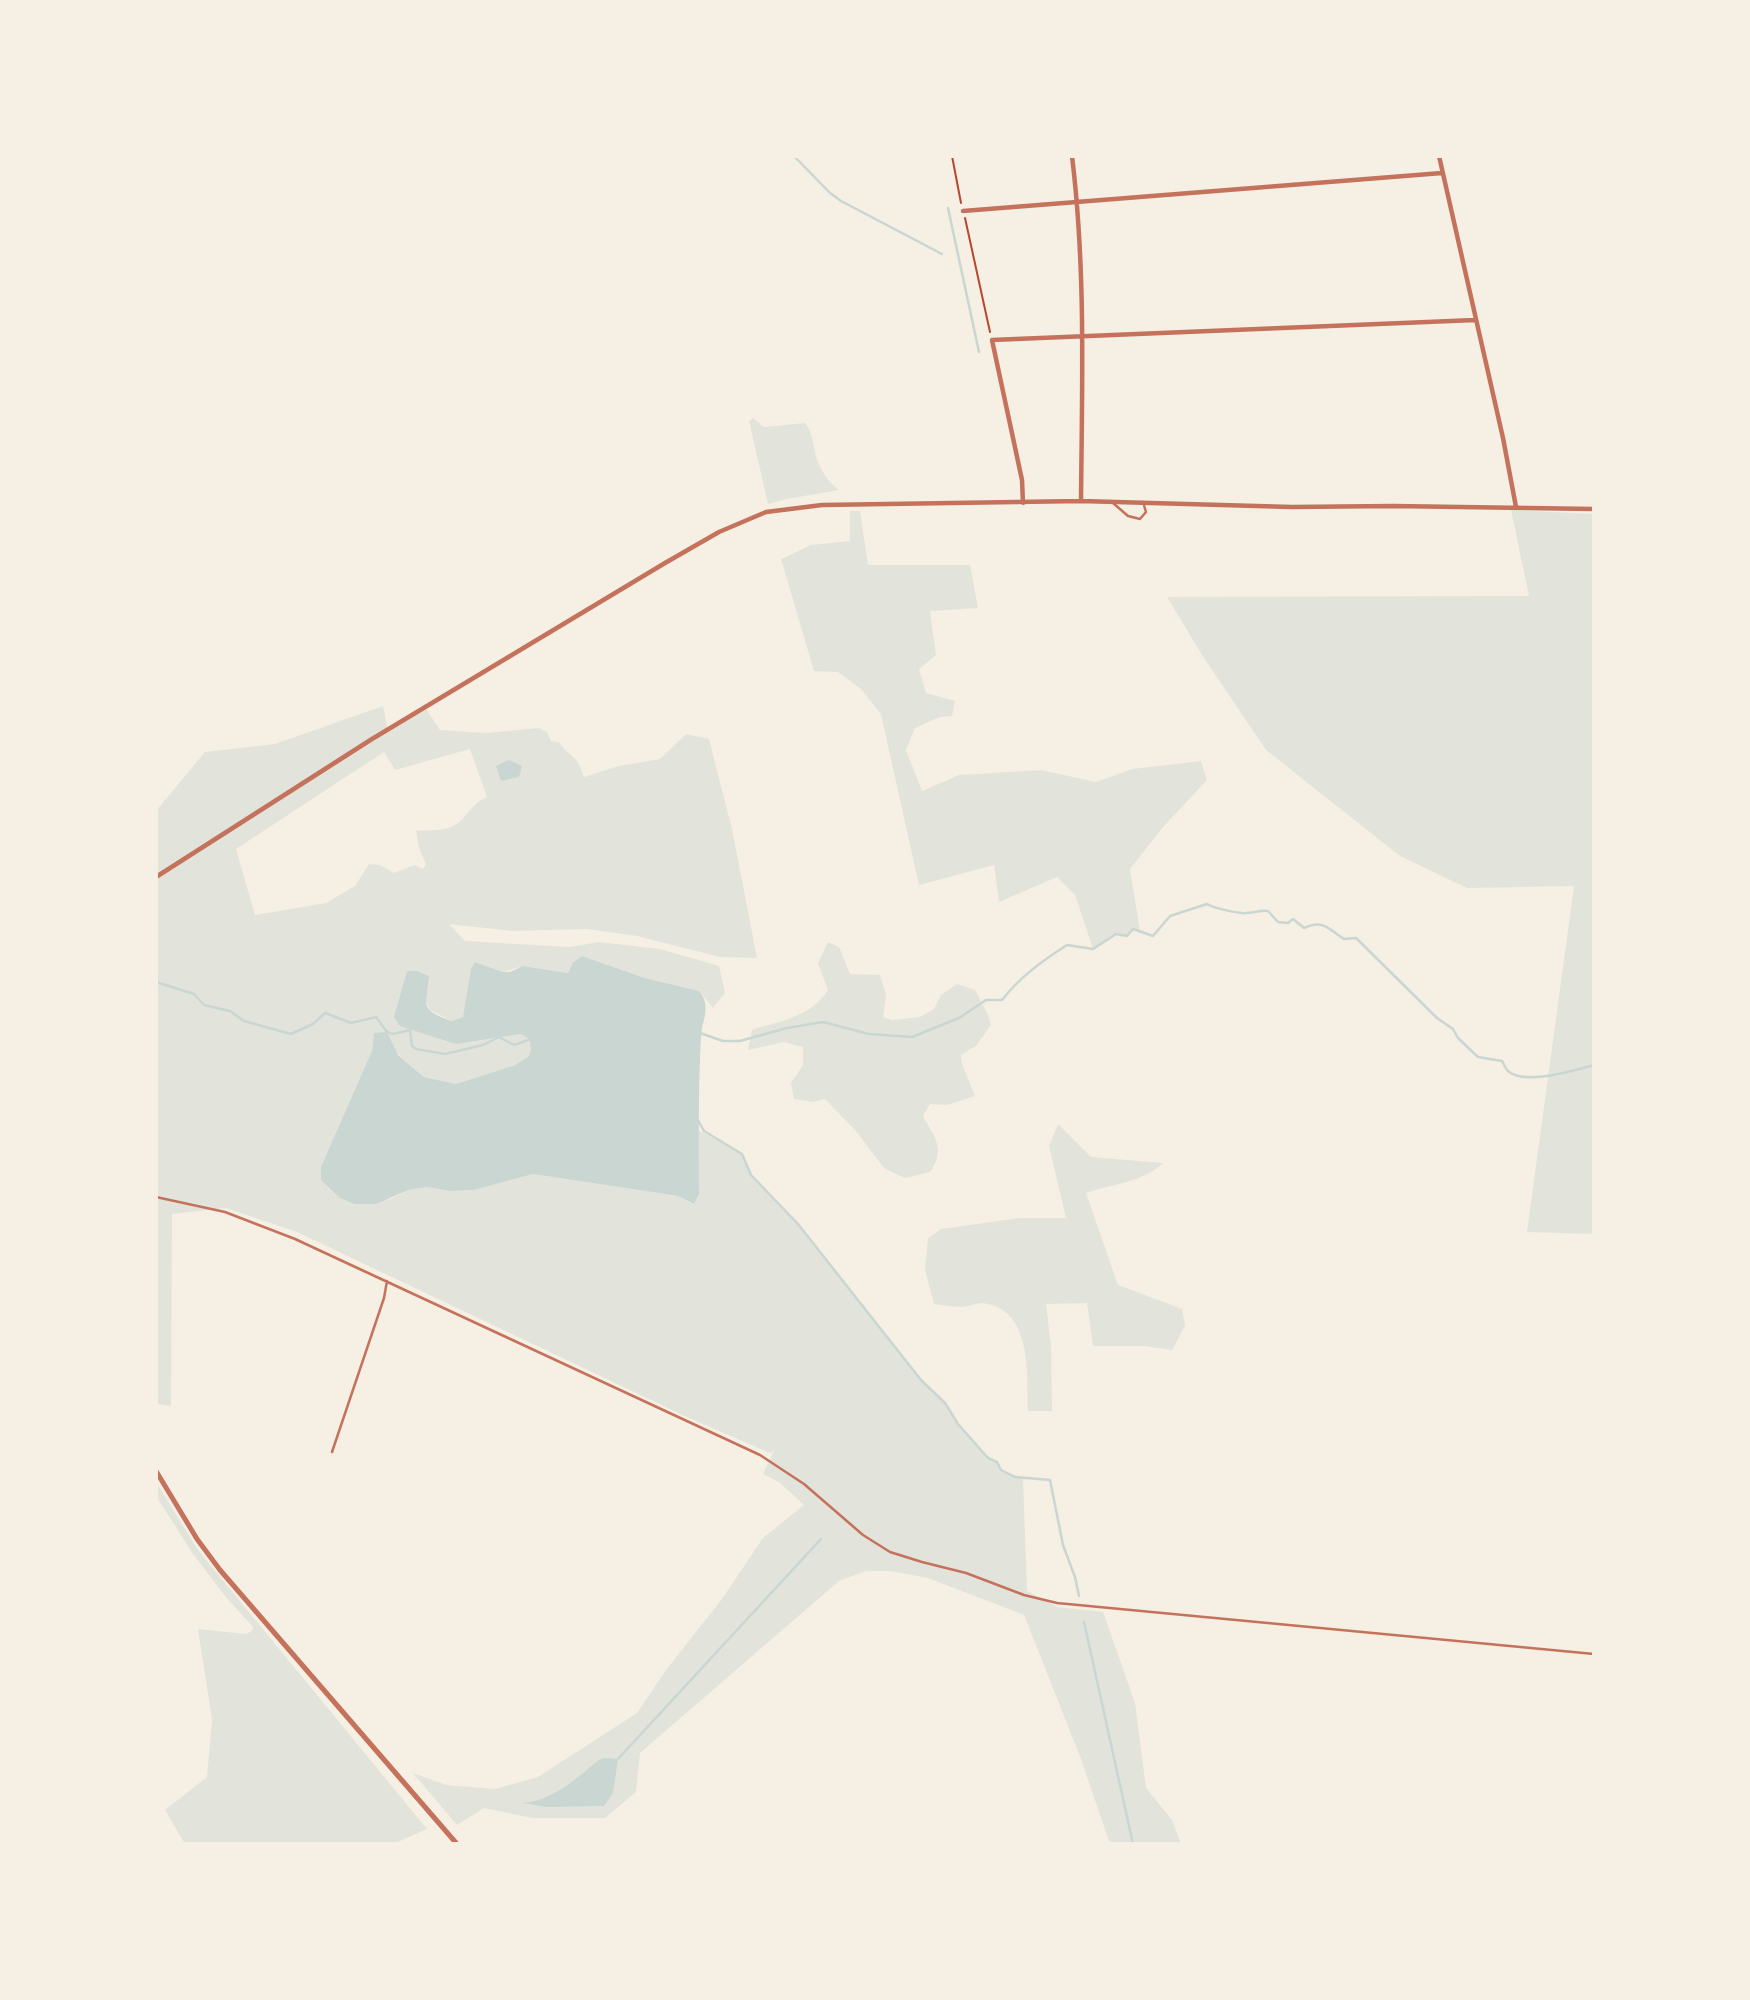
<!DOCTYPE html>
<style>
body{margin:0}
#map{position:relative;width:1750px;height:2000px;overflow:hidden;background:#f6efe4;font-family:"Varela Round",sans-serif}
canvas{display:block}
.frame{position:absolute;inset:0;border:158px solid #f6efe4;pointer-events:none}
</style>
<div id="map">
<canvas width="1750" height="2000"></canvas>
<div class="frame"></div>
</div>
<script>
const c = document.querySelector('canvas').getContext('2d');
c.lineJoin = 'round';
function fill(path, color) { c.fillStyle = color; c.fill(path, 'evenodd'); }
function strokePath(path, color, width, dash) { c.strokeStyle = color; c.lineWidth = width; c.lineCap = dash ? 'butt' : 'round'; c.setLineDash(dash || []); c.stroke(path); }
const green = new Path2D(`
 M753 418 764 427 805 423C813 432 813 445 816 456 821 471 827 481 839 490L787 499 768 504 749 421Z
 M1511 510 1594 514V1234L1527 1232 1574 886 1467 888 1400 856 1266 750 1202 655 1167 597 1529 596Z
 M850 511H860L868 565H970L978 608 930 611 936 655 919 669 926 693 955 701 952 716 940 717 915 728 906 750 922 791 959 775 1041 770 1096 782 1132 769 1201 761 1207 780 1164 826 1130 869 1140 931 1133 929 1127 936 1116 934 1093 949 1075 895 1057 877 999 902 994 865 919 885 881 714 861 689 838 672 814 671 781 559 811 545 850 541Z
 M383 706 388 731 426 709 440 730 486 733 539 728 547 732 551 741 559 742C569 758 577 753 584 777L619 766 660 759 686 734 709 739 732 829 757 958 720 957 637 936 587 929 512 931 449 924 465 941 570 947 599 942 660 949 719 966 725 993 713 1008 699 991 645 978 582 956 573 962 568 973 523 966 503 972 475 962 463 1017 452 1021 430 1010 425 999 430 980 394 1016 456 1044 521 1034 529 1039 531 1049 529 1056 515 1065 456 1084 424 1077 374 1033 372 1051 388 1200 408 1190 427 1187 450 1191 474 1190 533 1174 678 1196 693 1204 699 1194 698 1130 742 1154 751 1175 798 1224 921 1380 945 1403 958 1424 988 1458 997 1462 1001 1470 1023 1478 1027 1591 1057 1607 1103 1612 1135 1703 1146 1788 1172 1820 1181 1844H1110L1081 1759 1024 1615 928 1578 890 1571H866L839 1581 640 1753 636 1792 605 1818H532L484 1808 457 1825 413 1773 446 1785 495 1789 538 1777 637 1713 666 1670 722 1599 763 1538 804 1505 779 1482 763 1474 774 1451 770 1453 689 1418 297 1232 226 1208 172 1214 171 1406 156 1404V811L205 752 275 744ZM470 749 487 797C471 803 466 821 451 827 442 831 426 830 416 831L419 848 426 864 423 869 415 865 394 873 380 865 369 864 355 886 326 903 255 915 236 849 384 752 395 770Z
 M828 942 839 947 850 974 880 975 886 995 883 1017 892 1020 920 1017 934 1009 941 995 957 984 975 990 988 1015 991 1025 976 1046 961 1055 962 1064 975 1096 947 1105 930 1104 923 1116C935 1139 946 1148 930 1172L905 1178 884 1168 855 1130 825 1099 813 1102 794 1099 791 1083 803 1065V1047L784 1042 748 1050 752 1030C780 1021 811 1017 828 990L818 963Z
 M1058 1124 1091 1157 1163 1163C1142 1183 1112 1184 1086 1193L1118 1285 1182 1309 1185 1326 1172 1350 1144 1346H1093L1087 1303 1046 1304 1051 1346 1052 1411H1028C1027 1375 1033 1308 982 1303 975 1303 969 1307 961 1307 953 1307 943 1305 934 1304L925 1270 928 1238 941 1229 1020 1218H1066L1049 1146Z
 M156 1482 198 1550 427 1829 393 1844H185L165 1810 207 1777 212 1720 198 1629 246 1634 252 1631 253 1627 225 1596 193 1554 156 1496Z`);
const water = new Path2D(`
 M509 760 522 766 519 777 501 781 496 766Z
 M582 956 645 978 699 991C712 1006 702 1020 701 1037 698 1089 699 1142 699 1194L694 1204 678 1196 533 1174 474 1190 450 1191 427 1187 408 1190 376 1204H355L340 1198 321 1180V1167L372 1051 374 1033 387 1032 398 1055 424 1077 456 1084 515 1065 529 1056 531 1049 529 1039 521 1034 456 1044 400 1026 394 1017 407 971H416L429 976C428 1003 416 1009 452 1021L463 1017 471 969 475 962 503 972H510L523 966 568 973 573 962Z
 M604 1758 618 1759 613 1793 604 1806 546 1807 522 1803C544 1802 565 1788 582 1774 590 1768 594 1762 604 1758Z`);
const stream = new Path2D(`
 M794 156 830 193 841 201 942 254
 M948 208 979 352
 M156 982 194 994 204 1005 230 1011 244 1021 291 1034 313 1024 325 1013 351 1023 376 1017 387 1032 393 1034 410 1030 412 1046 416 1049 445 1054 483 1045 499 1037 514 1045 531 1039
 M700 1033 723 1041H740L787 1028 823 1022 869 1034 912 1037 959 1018 986 1000H1002C1020 977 1042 961 1067 945L1093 949 1116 934 1127 936 1133 929 1153 936 1170 916 1207 904C1213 908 1240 914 1246 913 1254 913 1259 910 1268 911L1278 922 1288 923 1293 919 1304 928C1324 919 1328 929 1344 939L1356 938 1437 1018 1453 1029 1458 1038 1478 1057 1502 1061C1504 1064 1505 1068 1508 1071 1524 1086 1575 1070 1594 1065
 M698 1120 704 1131 742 1154 751 1175 798 1224 921 1380 945 1403 958 1424 988 1458 997 1462 1001 1470 1015 1477 1050 1480 1063 1545 1075 1577 1079 1596
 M1084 1622 1133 1844
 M618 1759 821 1539`);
const path = new Path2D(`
 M952 156 961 203
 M965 218 990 332`);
const service = new Path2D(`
 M1113 503 1128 516 1140 519 1146 512 1143 502
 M156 1197 225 1212 295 1239 760 1455 804 1484 863 1535 890 1552 922 1562 966 1573 1024 1595 1057 1603 1594 1654
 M332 1452 384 1298 387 1281`);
const minor = new Path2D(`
 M1072 156C1086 270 1082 386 1081 501
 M1439 156 1503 438 1516 507
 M963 211 1442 173
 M1023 503 1022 480 992 340 1475 320
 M156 877 372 739 665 563 719 532 766 512 822 505 1081 501 1292 507 1393 506 1594 509`);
const tertiary = new Path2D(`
 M156 1471 197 1539 220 1570 457 1844`);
fill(green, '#e2e4dc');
fill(water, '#c9d6d2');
strokePath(stream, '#c9d6d2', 2.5);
strokePath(path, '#b5482f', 2);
strokePath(service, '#c5725c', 2.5);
strokePath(minor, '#c5725c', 4.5);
strokePath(tertiary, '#c5725c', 5);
</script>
